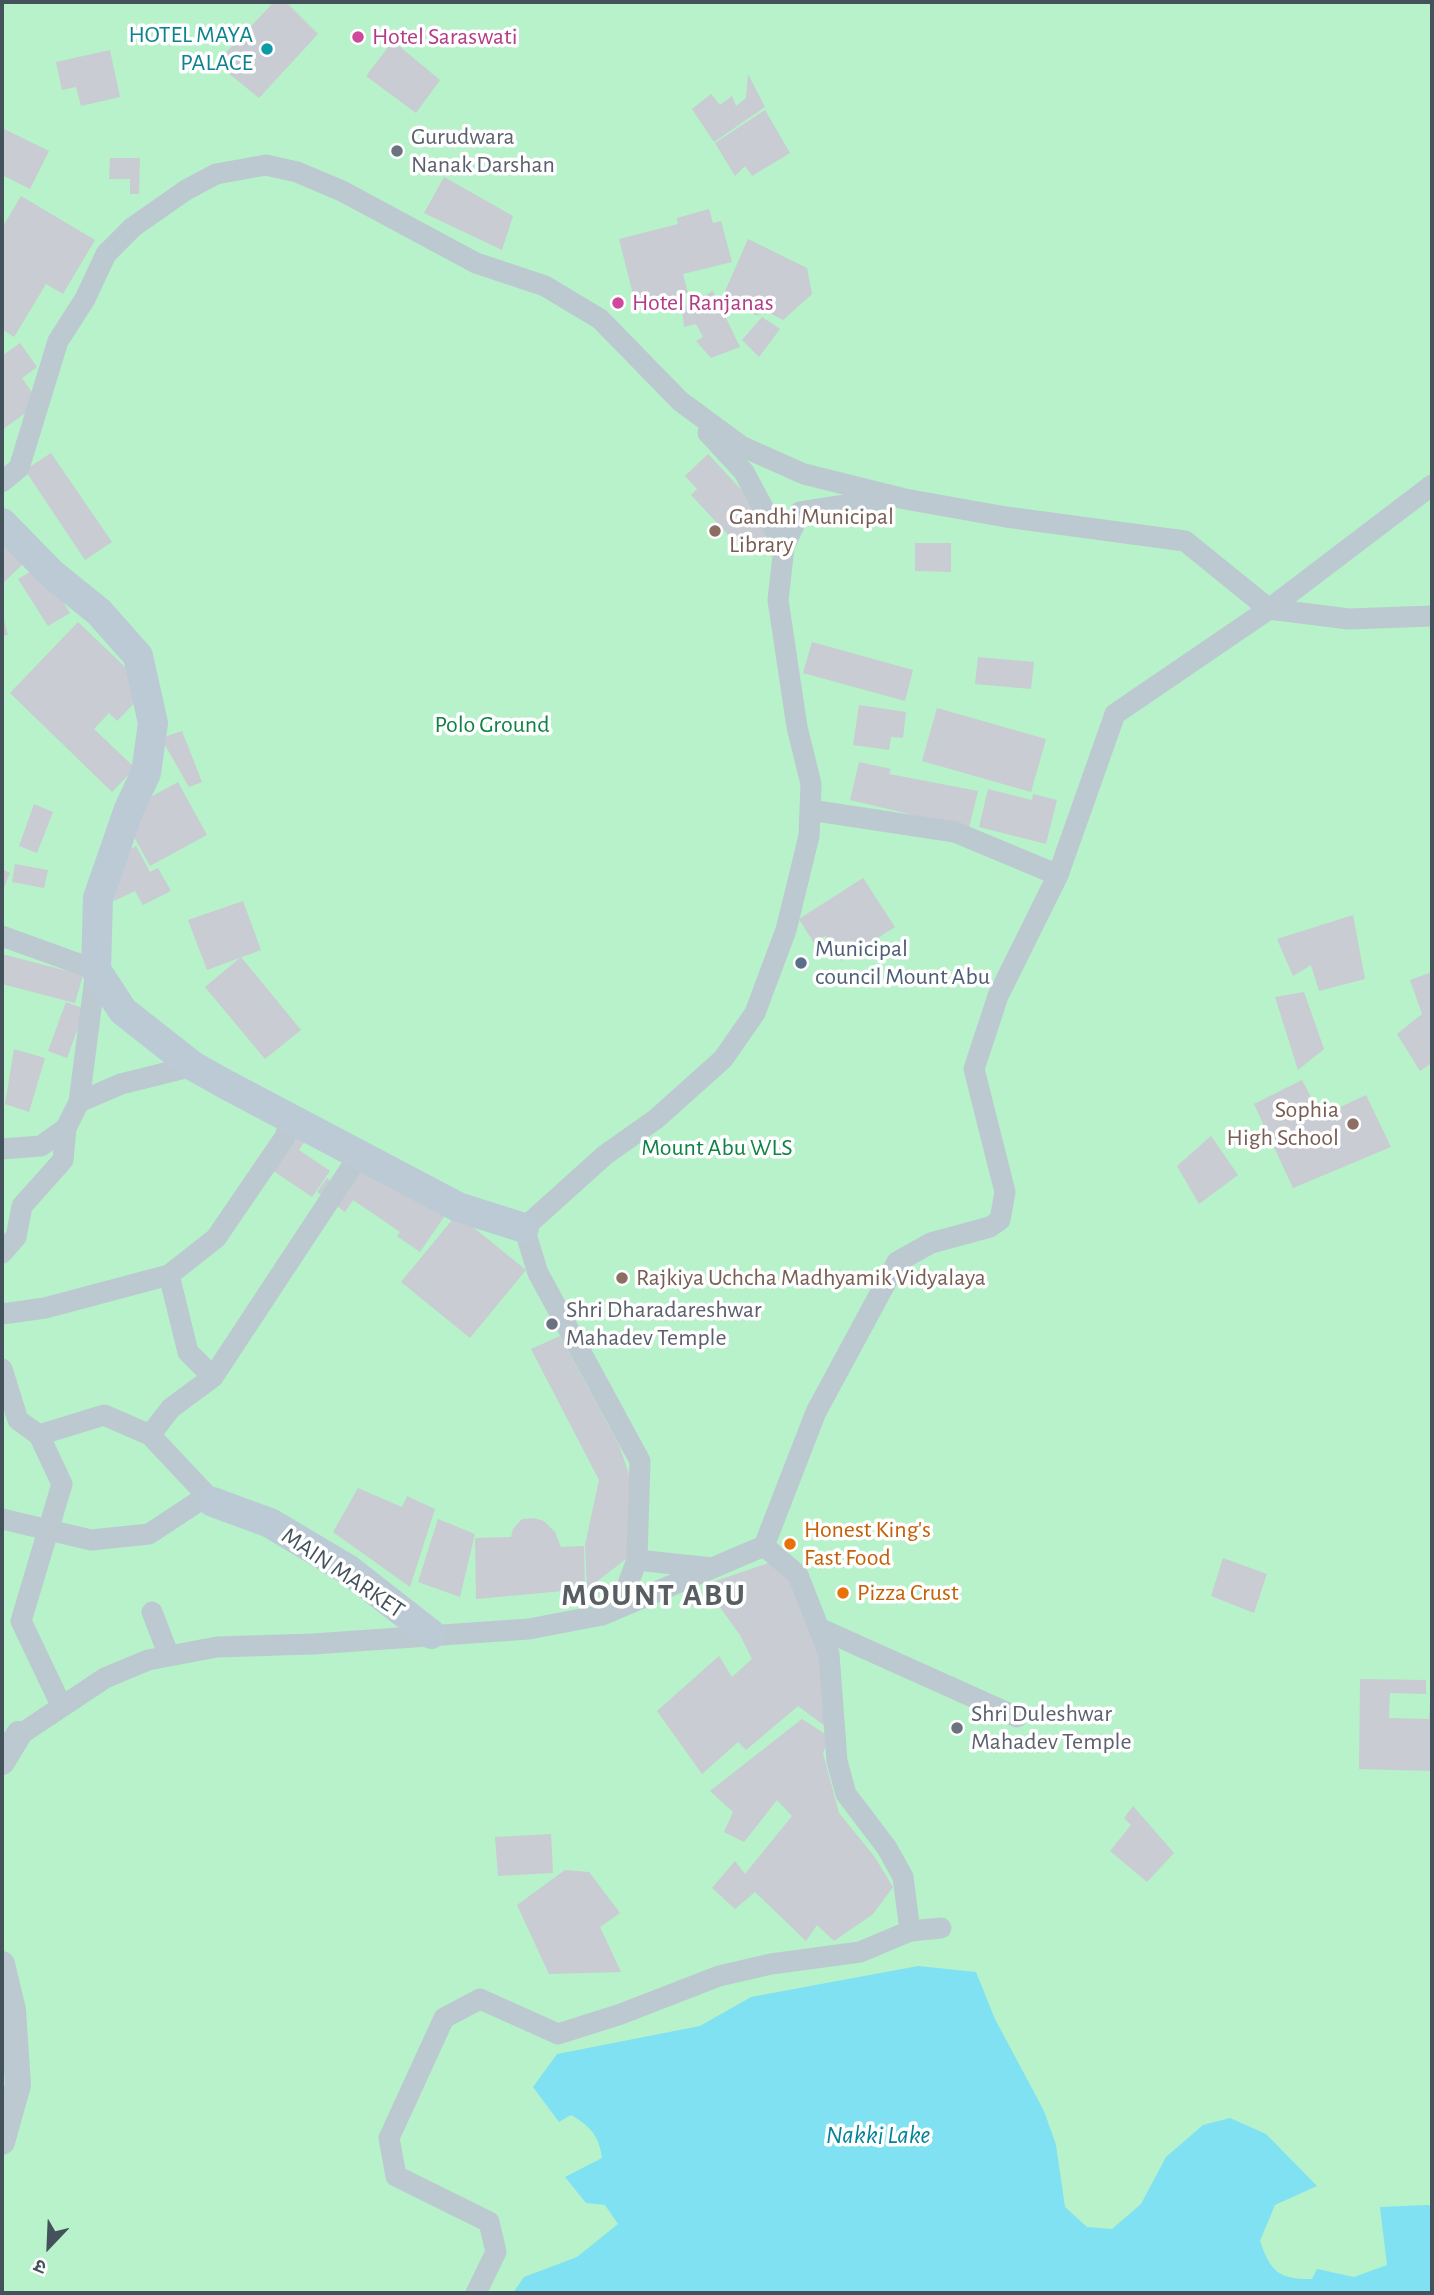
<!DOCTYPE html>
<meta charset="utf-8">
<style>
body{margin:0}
#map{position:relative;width:1434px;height:2295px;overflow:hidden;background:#f0eded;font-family:"Alegreya Sans","Noto Sans Devanagari",sans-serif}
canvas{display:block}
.frame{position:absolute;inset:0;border:4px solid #44525c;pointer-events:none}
.north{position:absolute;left:14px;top:2211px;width:70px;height:70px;-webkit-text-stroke:5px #fff;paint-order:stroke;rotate:203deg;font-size:19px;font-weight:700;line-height:28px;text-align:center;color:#44525c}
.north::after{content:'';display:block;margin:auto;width:24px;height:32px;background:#44525c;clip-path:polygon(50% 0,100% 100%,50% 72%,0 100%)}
</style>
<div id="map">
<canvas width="1434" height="2295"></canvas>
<div class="frame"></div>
<div class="north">उ</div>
</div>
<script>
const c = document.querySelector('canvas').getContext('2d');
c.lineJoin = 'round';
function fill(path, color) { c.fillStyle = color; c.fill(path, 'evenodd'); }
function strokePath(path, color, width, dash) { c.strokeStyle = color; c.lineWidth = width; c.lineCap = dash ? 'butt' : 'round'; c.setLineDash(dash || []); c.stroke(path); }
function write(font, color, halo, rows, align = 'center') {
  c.font = font + ' "Alegreya Sans",sans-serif'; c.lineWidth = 7; c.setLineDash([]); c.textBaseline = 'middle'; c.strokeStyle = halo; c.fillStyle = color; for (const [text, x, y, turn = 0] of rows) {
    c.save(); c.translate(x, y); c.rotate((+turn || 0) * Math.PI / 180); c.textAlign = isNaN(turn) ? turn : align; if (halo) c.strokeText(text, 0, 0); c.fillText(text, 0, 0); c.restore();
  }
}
const green = new Path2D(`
 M2 2H1432V2293H2Z`);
const water = new Path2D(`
 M918 1966 976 1972 995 2019 1044 2111 1056 2145 1065 2207 1087 2227 1112 2229 1141 2204 1166 2157 1203 2125 1230 2118 1266 2134 1317 2186 1275 2205 1260 2241C1271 2272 1278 2279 1312 2279L1317 2269 1354 2277 1387 2265 1380 2207 1428 2205 1432 2207V2293H513L524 2277 577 2257 618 2224 605 2205 586 2203 565 2177 602 2158C599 2135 590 2126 571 2115L559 2122 533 2087 557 2054 700 2026 751 1997Z`);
const building = new Path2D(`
 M274 2H286L318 34 259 98 216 63Z
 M393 41 440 80 416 113 366 76Z
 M110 50 120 97 81 106 76 87 62 90 56 62Z
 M748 74 765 107 714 142 692 109 711 94 720 105 732 96 736 106 746 98Z
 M765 110 790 153 752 176 745 166 735 176 715 143Z
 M2 128 49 151 30 189 2 175Z
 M110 158H140L139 194H130V179H109Z
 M444 177 513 216 502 250 424 213Z
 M21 196 95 240 63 294 46 284 14 337 2 329V228Z
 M709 209 713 223 721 221 732 262 683 274 688 293 636 306 619 239 678 224 677 218Z
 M748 239 807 268 812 294 783 320 762 309 758 316 723 296Z
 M713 291 740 347 711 358 696 341 703 337 696 324 684 327 682 308Z
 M762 317 780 329 759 357 742 340Z
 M20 343 37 367 22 378 39 403 2 430V356Z
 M51 453 112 542 85 560 25 470Z
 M708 454 776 527 746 554 691 495 697 489 685 476Z
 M2 541 24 563 2 584Z
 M915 543H951V572L915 571Z
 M40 566 70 613 48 626 18 579Z
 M2 612 8 635 2 636Z
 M78 622 148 689 117 721 109 713 94 729 135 768 112 792 10 693Z
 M812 642 913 670 905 701 803 673Z
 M978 657 1034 662 1031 689 975 684Z
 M859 705 906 712 903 738 891 737 889 750 853 745Z
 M937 708 1046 739 1031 792 922 761Z
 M182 731 202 782 189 787 161 738Z
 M859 762 891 769 889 774 978 791 969 828 850 800Z
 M178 782 207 835 150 866 121 813Z
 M988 789 1032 800 1033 794 1057 800 1046 844 979 827Z
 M34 804 53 812 37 853 19 846Z
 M136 846 150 872 158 868 171 891 143 905 135 891 114 901 96 867Z
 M15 864 48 870 44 888 12 882Z
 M2 869 10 873 2 892Z
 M863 878 895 927 841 961 825 936 814 943 799 919Z
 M243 901 261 950 207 970 188 920Z
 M1353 915 1365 979 1319 991 1311 965 1293 976 1277 939Z
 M2 954 83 975 75 1003 2 984Z
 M241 957 301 1030 265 1059 205 987Z
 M1432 972V1063L1420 1071 1397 1034 1422 1014 1410 980Z
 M1304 992 1324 1049 1298 1070 1275 997Z
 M66 1002 85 1009 67 1058 48 1051Z
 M14 1049 45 1058 29 1112 5 1104Z
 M1302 1080 1321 1116 1366 1095 1391 1147 1293 1188 1254 1104Z
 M316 1124 299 1150 330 1171 312 1197 257 1160Z
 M1211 1136 1238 1175 1199 1204 1177 1166Z
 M353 1151 446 1214 420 1252 397 1236 400 1232 353 1200 345 1212 317 1192 327 1178 332 1182Z
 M457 1214 526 1270 470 1338 401 1282Z
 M560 1336 619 1445 631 1480 630 1556 587 1589 585 1545 599 1480 531 1349Z
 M358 1488 402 1507 407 1496 435 1509 410 1587 333 1532Z
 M534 1518 544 1521 555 1532 561 1547 584 1546 585 1589 476 1599 475 1538 511 1537 513 1529 522 1519Z
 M438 1519 475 1534 460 1597 418 1582Z
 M783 1558 820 1657 829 1729 798 1706 746 1750 738 1742 702 1774 657 1711 719 1656 732 1677 752 1659 740 1635 704 1585Z
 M1223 1558 1267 1574 1254 1613 1211 1596Z
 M1360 1679 1426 1680V1694L1390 1693 1389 1718 1429 1719 1430 1703H1432V1771L1359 1769Z
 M802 1719 830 1737 823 1753 839 1813 874 1856 893 1887 873 1914 834 1941 817 1925 806 1941 755 1892 735 1909 712 1888 735 1861 745 1874 792 1816 777 1800 744 1842 724 1832 733 1812 710 1791Z
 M1133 1806 1174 1853 1147 1882 1110 1851 1131 1825 1124 1818Z
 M551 1834 553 1873 498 1876 495 1837Z
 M565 1870 589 1872 620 1913 600 1927 621 1972 549 1974 517 1905Z`);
const minor = new Path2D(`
 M708 433 744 472 784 547
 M2 482 19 468 58 341 85 299 106 254 133 227 186 190 216 174 266 165 297 172 342 191 476 263 545 286 600 319 680 401 741 446 804 474 905 499 1006 517 1185 541 1269 609 1349 619 1432 616
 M810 810 955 832 1058 875
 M2 936 96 970 79 1102 66 1128 41 1146 2 1149
 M79 1102 121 1084 193 1066
 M2 1253 16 1237 22 1206 63 1160 66 1128
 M169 1275 188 1352 213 1377
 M2 1314 45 1308 169 1275 216 1238 285 1137 291 1117
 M2 1369 18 1420 39 1435 62 1484 21 1621 61 1705
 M39 1435 104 1415 150 1435 213 1502
 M150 1435 171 1408 213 1377 360 1154
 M2 1519 91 1540 149 1534 199 1501 213 1502
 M764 1546 798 1575 829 1654 837 1761 846 1794 887 1848 903 1877 910 1931
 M637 1560 712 1568
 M620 1605 637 1560 640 1461 538 1273 524 1228 605 1155 656 1119 723 1059 755 1013 786 930 809 836 811 784 797 727 778 600 784 547 800 512 884 499
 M152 1612 169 1656
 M819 1628 1017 1717
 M6 1744 105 1678 148 1660 217 1647 313 1644 529 1629 602 1615 764 1546 816 1412 897 1262 931 1243 990 1227 1000 1220 1005 1192 974 1069 998 996 1058 875 1115 714 1269 609 1432 485
 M476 2293 496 2252 489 2222 396 2176 389 2138 444 2018 480 1999 558 2034 621 2014 719 1976 771 1964 860 1952 910 1931 941 1928`);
const tertiary = new Path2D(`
 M2 1762 19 1734
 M2 1964 13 2010 18 2085 2 2142`);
const secondary = new Path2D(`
 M2 523 52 574 99 612 138 656 153 723 146 773 129 809 98 898 96 970 123 1011 193 1066 225 1084 458 1207 524 1228
 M213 1502 270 1523 349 1570 431 1634`);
const markers = [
 [358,37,7,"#d1479c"],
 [267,49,7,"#0f9aa8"],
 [397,151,7,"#6b7280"],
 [618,303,7,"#d1479c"],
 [715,531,7,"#8d6e63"],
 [801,963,7,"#5c6f8a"],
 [1353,1124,7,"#8d6e63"],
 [622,1278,7,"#8d6e63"],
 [552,1324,7,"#6b7280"],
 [790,1544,7,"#e8710a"],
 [843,1593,7,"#e8710a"],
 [957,1728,7,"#6b7280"]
];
const cultureNames = [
 ["HOTEL MAYA",253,35],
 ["PALACE",253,63]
];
const hotelNames = [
 ["Hotel Saraswati",372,37],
 ["Hotel Ranjanas",632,303]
];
const worshipNames = [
 ["Gurudwara",411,137],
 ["Nanak Darshan",411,165],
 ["Shri Dharadareshwar",566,1310],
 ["Mahadev Temple",566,1338],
 ["Shri Duleshwar",971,1714],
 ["Mahadev Temple",971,1742]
];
const educationNames = [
 ["Gandhi Municipal",729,517],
 ["Library",729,545],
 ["Sophia",1339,1110,"right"],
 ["High School",1339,1138,"right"],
 ["Rajkiya Uchcha Madhyamik Vidyalaya",636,1278]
];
const parkNames = [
 ["Polo Ground",492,725],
 ["Mount Abu WLS",717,1148]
];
const serviceNames = [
 ["Municipal",815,949],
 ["council Mount Abu",815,977]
];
const foodNames = [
 ["Honest King's",804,1530],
 ["Fast Food",804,1558],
 ["Pizza Crust",857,1593]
];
const streetNames = [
 ["MAIN MARKET",343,1573,34]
];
const waterNames = [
 ["Nakki Lake",878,2135]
];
const districtNames = [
 ["MOUNT ABU",654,1595]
];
fill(green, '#b7f2ca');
fill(water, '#80e1f2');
fill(building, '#c9ccd2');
strokePath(minor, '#bcc9d1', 21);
strokePath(tertiary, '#bcc9d1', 26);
strokePath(secondary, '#bccad6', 30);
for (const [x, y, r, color] of markers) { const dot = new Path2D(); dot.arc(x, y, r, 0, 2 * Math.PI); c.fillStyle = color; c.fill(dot); strokePath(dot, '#fff', 2.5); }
write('24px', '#0d838f', '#fff', cultureNames, 'right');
write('24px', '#b23c85', '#fff', hotelNames, 'left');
write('24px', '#5b616d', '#fff', worshipNames, 'left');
write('24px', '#785e54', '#fff', educationNames, 'left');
write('24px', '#108243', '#fff', parkNames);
write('24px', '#4e5e75', '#fff', serviceNames, 'left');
write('24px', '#c56008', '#fff', foodNames, 'left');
write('24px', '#44525c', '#fff', streetNames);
write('italic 26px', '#048299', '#fff', waterNames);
c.letterSpacing = '2px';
write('bold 32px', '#595e62', '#fff', districtNames);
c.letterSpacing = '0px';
</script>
